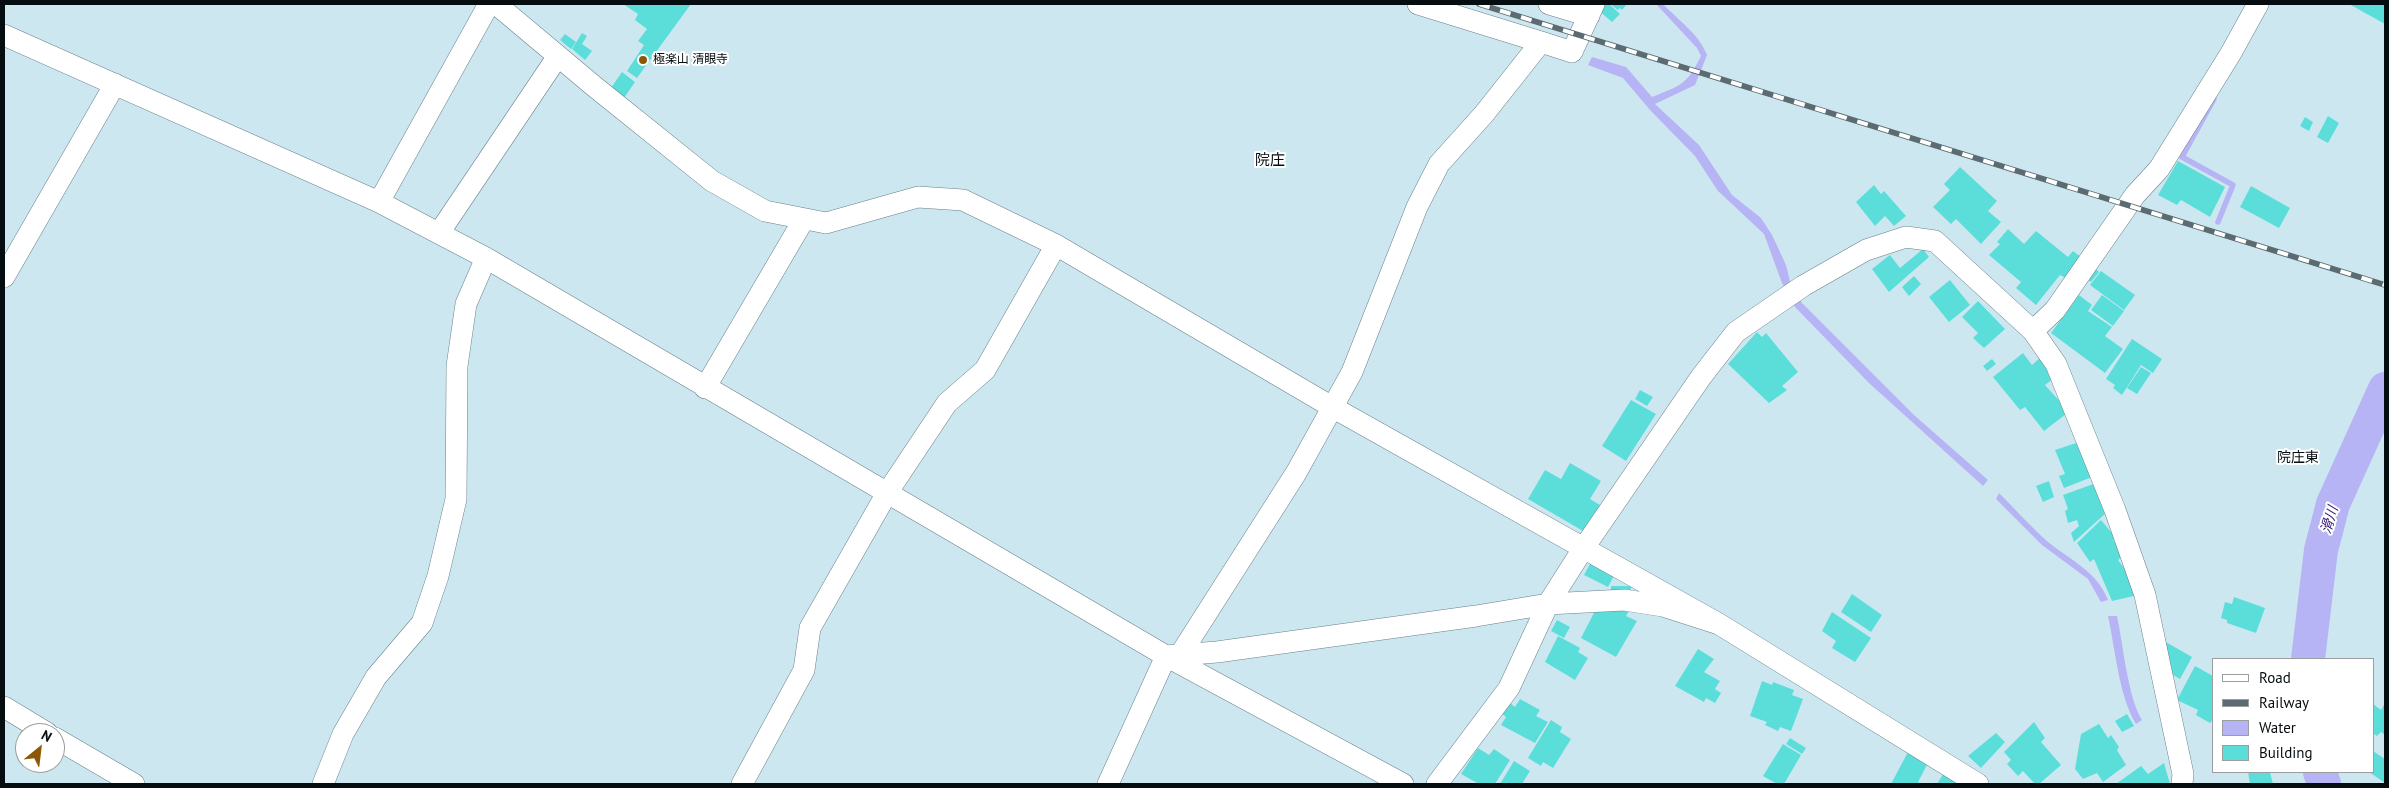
<!DOCTYPE html>
<meta charset="utf-8">
<style>
body{margin:0}
#map{position:relative;width:2389px;height:788px;overflow:hidden;background:#cde7f1;font-family:"PT Sans",sans-serif}
canvas{display:block}
.frame{position:absolute;inset:0;border:5px solid #050d10;pointer-events:none}
.legend{position:absolute;left:2212px;top:658px;width:162px;height:115px;box-sizing:border-box;background:#fff;border:1px solid #9b9e9f;margin:0;padding:6px 9px;list-style:none;font-size:15px;color:#050d10}
.legend li{display:flex;align-items:center;gap:10px;height:25px}
.legend b{width:25px;border:1px solid #9b9e9f}
.north{position:absolute;left:15px;top:723px;width:50px;height:50px;box-sizing:border-box;background:#fff;border:1px solid #9b9e9f;border-radius:50%;rotate:29deg;font-size:14px;font-weight:700;line-height:20px;text-align:center;color:#050d10}
.north::after{content:'';display:block;margin:auto;width:18px;height:22px;background:#8c5707;clip-path:polygon(50% 0,100% 100%,50% 72%,0 100%)}
</style>
<div id="map">
<canvas width="2389" height="788"></canvas>
<div class="frame"></div>
<ul class="legend">
<li><b style="height:6px;background:#fff"></b>Road</li>
<li><b style="height:6px;background:#5b6b71"></b>Railway</li>
<li><b style="height:14px;background:#b6b4f4"></b>Water</li>
<li><b style="height:14px;background:#5bdeda"></b>Building</li>
</ul>
<div class="north">N</div>
</div>
<script>
const c = document.querySelector('canvas').getContext('2d');
c.lineJoin = 'round';
function fill(path, color) { c.fillStyle = color; c.fill(path, 'evenodd'); }
function strokePath(path, color, width, dash) { c.strokeStyle = color; c.lineWidth = width; c.lineCap = dash ? 'butt' : 'round'; c.setLineDash(dash || []); c.stroke(path); }
function write(font, color, halo, rows, align = 'center') {
  c.font = font + ' "PT Sans","Noto Sans JP",sans-serif'; c.lineWidth = 4; c.setLineDash([]); c.textBaseline = 'middle'; c.strokeStyle = halo; c.fillStyle = color; for (const [text, x, y, turn = 0] of rows) {
    c.save(); c.translate(x, y); c.rotate((+turn || 0) * Math.PI / 180); c.textAlign = isNaN(turn) ? turn : align; if (halo) c.strokeText(text, 0, 0); c.fillText(text, 0, 0); c.restore();
  }
}
const water = new Path2D(`
 M1656 4H1663C1678 20 1699 34 1707 55L1695 85 1655 104 1699 145 1732 195 1761 218 1772 235 1786 265 1790 281 1802 303 1914 415 1988 480 1983 486 1869 383 1794 306 1782 283 1764 234 1718 191 1695 156 1650 110 1623 78 1588 65 1592 57 1626 67 1652 97C1681 85 1686 86 1701 56L1697 48Z
 M1999 493C2015 509 2031 527 2048 542 2070 560 2097 571 2108 600L2101 602 2088 579 2042 545 1996 499Z
 M2108 616H2117C2123 644 2128 698 2142 720L2136 724C2119 697 2115 648 2108 616Z`);
const stream = new Path2D(`
 M2214 99 2182 157 2233 185 2218 222`);
const river = new Path2D(`
 M2308 659 2321 550 2333 504 2385 389
 M2320 772 2324 784`);
const building = new Path2D(`
 M623 4H691L637 78 627 71 644 45 638 41 647 29 635 20 638 14Z
 M1604 4H1609L1620 14 1612 22 1598 10Z
 M1610 4H1627L1622 10 1620 8 1618 10Z
 M2349 4H2385V24Z
 M582 33 587 36 582 44 592 51 585 60 572 49Z
 M565 34 576 42 571 49 560 40Z
 M622 72 635 82 624 98 611 88Z
 M2328 116 2339 123 2328 143 2317 137Z
 M2305 117 2313 122 2309 131 2300 126Z
 M2178 161 2225 187 2210 217 2181 200 2177 205 2158 195Z
 M1960 167 1997 201 1988 211 2001 222 1981 244 1956 219 1951 224 1933 207 1950 190 1944 184Z
 M1874 185 1881 194 1884 191 1906 216 1894 226 1885 216 1875 226 1856 202Z
 M2251 186 2290 208 2279 228 2240 207Z
 M2008 229 2024 244 2036 231 2068 257 2073 251 2081 257 2066 278 2060 275 2036 305 2016 288 2021 282 1989 255 2000 244 1997 242Z
 M1923 249 1929 257 1889 292 1872 269 1890 255 1900 268Z
 M2096 269 2099 272 2091 282 2088 280Z
 M2101 271 2135 295 2124 310 2090 285Z
 M1914 276 1921 284 1909 296 1902 287Z
 M1950 280 1970 305 1949 322 1929 297Z
 M2079 295 2092 305 2088 311 2112 327 2105 336 2123 349 2105 373 2051 333Z
 M2102 295 2124 311 2113 326 2091 310Z
 M1978 301 2005 329 1984 348 1973 338 1978 333 1962 317Z
 M1757 332 1762 337 1766 333 1798 372 1782 386 1787 390 1769 403 1728 364Z
 M2132 339 2162 359 2153 373 2141 365 2122 395 2113 388 2115 385 2106 379Z
 M2023 353 2032 365 2041 357 2053 379 2045 385 2063 405 2066 414 2044 431 2025 407 2020 410 1993 377Z
 M1992 359 1996 364 1987 371 1983 366Z
 M2141 367 2151 373 2137 394 2127 388Z
 M1640 390 1653 397 1647 406 1635 399Z
 M1631 400 1656 414 1626 461 1602 446Z
 M2079 442 2092 477 2064 488 2059 476 2065 474 2055 450Z
 M1570 463 1601 481 1590 499 1600 505 1583 531 1528 499 1545 470 1561 479Z
 M2049 481 2054 497 2043 502 2036 486Z
 M2096 483 2107 512 2074 542 2071 533 2079 526 2077 520 2068 523 2065 511 2068 509 2063 495Z
 M2101 520 2116 538 2113 540 2124 555 2118 560 2136 584 2138 595 2112 601 2094 559 2090 562 2077 543Z
 M1591 562 1615 574 1608 587 1584 575Z
 M1611 586H1631V593H1611Z
 M1852 594 1882 615 1871 632 1841 612Z
 M2234 597 2265 608 2256 633 2227 623V620L2221 618 2225 602 2232 604Z
 M1596 609 1629 611 1626 616 1637 621 1616 657 1581 638Z
 M1832 612 1871 638 1855 662 1832 648 1836 641 1822 631Z
 M1557 620 1570 627 1564 638 1551 631Z
 M1558 636 1580 648 1578 652 1588 658 1575 680 1545 662Z
 M2164 641 2192 657 2180 679 2168 672Z
 M1698 649 1714 659 1704 672 1720 681 1715 689 1721 693 1715 703 1706 698 1704 702 1675 686Z
 M2195 666 2213 676V719L2210 723 2196 715 2198 710 2177 700Z
 M1762 681 1772 685 1773 682 1794 690 1792 695 1803 699 1791 731 1780 727 1778 731 1765 725 1767 722 1750 716Z
 M1520 699 1540 710 1536 716 1548 722 1535 743 1501 725 1506 717 1502 714 1510 703 1515 707Z
 M2385 703V735L2381 732 2377 736 2373 733V704L2381 710Z
 M2127 714 2134 726 2122 732 2115 721Z
 M1551 720 1562 727 1560 732 1571 739 1553 768 1543 762 1541 766 1528 758Z
 M2034 722 2045 738 2041 742 2061 765 2039 784H2035L2023 771 2018 776 2007 764 2011 760 2004 752Z
 M2099 724 2108 738 2111 735 2119 747 2117 750 2126 765 2103 782 2097 773 2083 779 2075 769 2081 734Z
 M1996 733 2005 742 1981 768 1968 756Z
 M1790 738 1806 748 1802 754 1786 744Z
 M1783 744 1801 755 1784 784H1777L1763 776Z
 M1478 748 1489 755 1494 749 1510 760 1495 784H1479L1461 774Z
 M1909 750 1929 761 1918 782 1922 784H1891Z
 M2373 751 2385 759V783L2369 772H2373Z
 M1514 761 1530 771 1522 784H1500Z
 M2164 763 2170 784H2116L2141 766 2148 774Z
 M1945 771 1960 784H1937Z
 M2248 772H2270L2273 784H2250Z`);
const minor = new Path2D(`
 M496 4 595 87 712 181 765 211 826 223 918 197 963 200 1056 245 1332 407 1719 624
 M1418 4 1541 42
 M1549 4 1589 16
 M4 35 379 202 486 258 1166 656 1403 784
 M379 202 489 4
 M439 233 558 56
 M4 277 115 84
 M2033 331 2055 310 2135 195 2159 169 2231 53 2258 4
 M705 388 804 219
 M1180 655 1296 473 1352 372 1417 207 1439 164 1484 114 1541 42 1572 52 1594 4
 M1166 656 1217 652 1476 616 1548 604 1624 600 1663 606 1719 624 1978 784
 M4 707 47 733
 M55 738 134 784
 M323 784 343 734 376 677 422 623 438 576 456 499 457 366 466 304 486 258
 M742 784 804 670 810 628 887 493 947 403 985 370 1056 245
 M1108 784 1166 656
 M1437 784 1509 688 1548 604 1583 549 1701 377 1736 332 1803 286 1866 250 1906 237 1935 241 2033 331 2056 364 2115 510 2145 595 2183 774 2182 784`);
const rail = new Path2D(`
 M1479 4 2385 285`);
const markers = [
 [643,60,5,"#8c5707"]
];
const poiNames = [
 ["極楽山 清眼寺",653,60]
];
const neighbourhoodNames = [
 ["院庄東",2298,458]
];
const waterNames = [
 ["滑川",2330,520,-73]
];
const quarterNames = [
 ["院庄",1270,161]
];
fill(water, '#b6b4f4');
strokePath(stream, '#b6b4f4', 5.5);
strokePath(river, '#b6b4f4', 34);
fill(building, '#5bdeda');
strokePath(minor, '#68808a', 22);
strokePath(minor, '#fff', 21);
strokePath(rail, '#5b6b71', 5.5);
strokePath(rail, '#fff', 4, [11]);
for (const [x, y, r, color] of markers) { const dot = new Path2D(); dot.arc(x, y, r, 0, 2 * Math.PI); c.fillStyle = color; c.fill(dot); strokePath(dot, '#fff', 2); }
write('12px', '#050d10', '#fff', poiNames, 'left');
write('14px', '#050d10', '#fff', neighbourhoodNames);
write('italic 14px', '#2f1873', '#fff', waterNames);
write('15px', '#050d10', '#fff', quarterNames);
</script>
